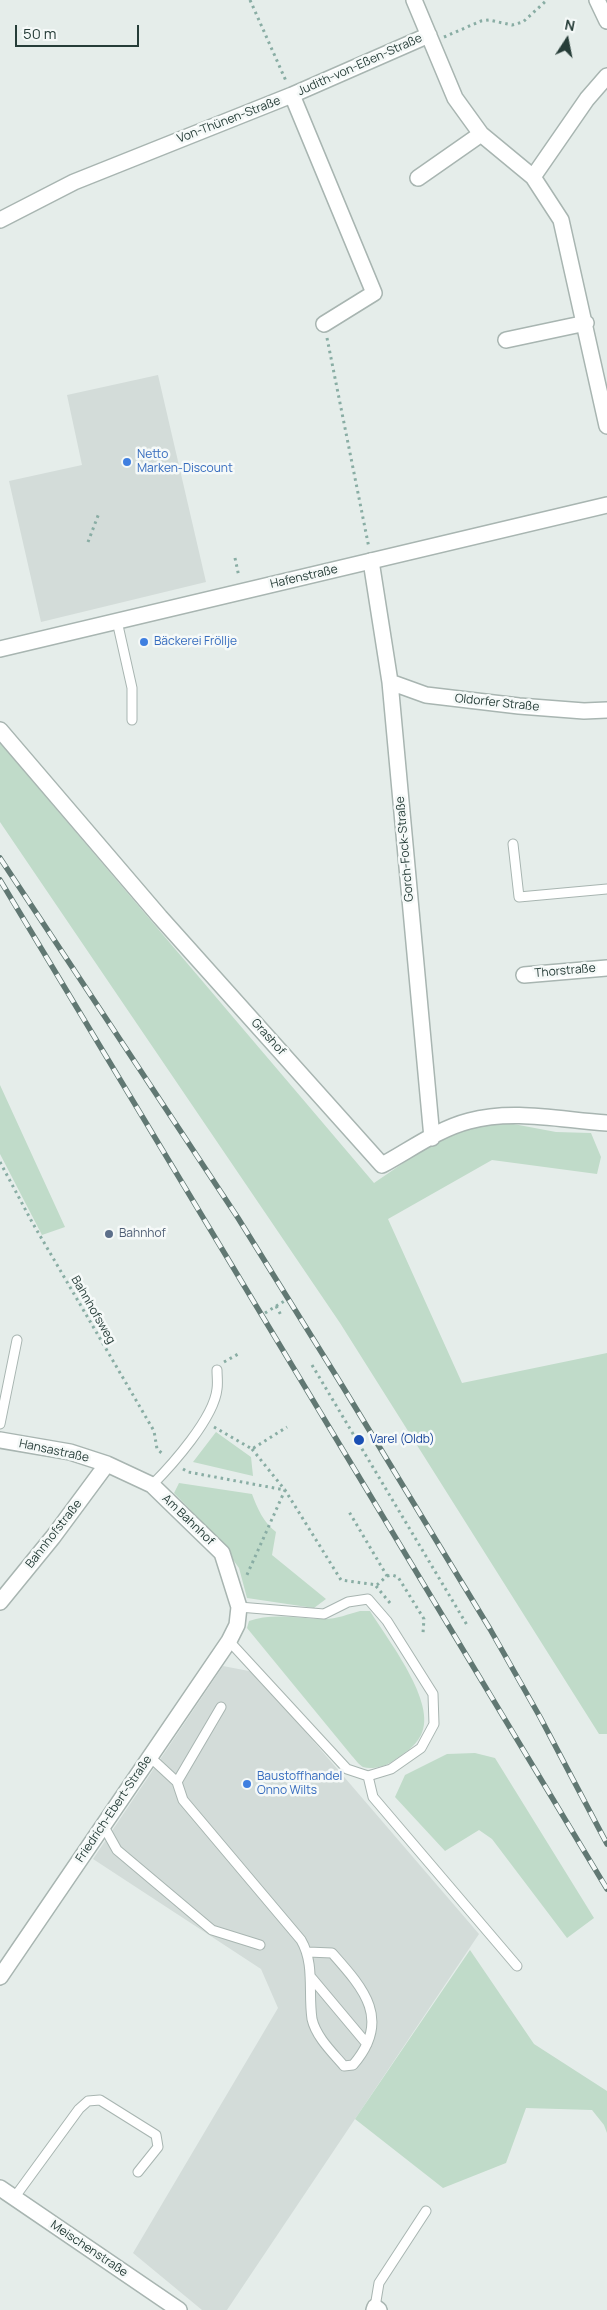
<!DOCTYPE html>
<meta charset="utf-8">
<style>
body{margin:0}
#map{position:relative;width:607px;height:2310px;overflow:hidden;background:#e5edea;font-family:Manrope,sans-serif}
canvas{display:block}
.north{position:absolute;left:542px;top:15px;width:50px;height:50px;-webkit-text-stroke:4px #f5f9f8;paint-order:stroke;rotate:11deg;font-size:14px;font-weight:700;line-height:20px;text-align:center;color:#263d38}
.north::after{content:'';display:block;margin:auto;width:18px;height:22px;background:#263d38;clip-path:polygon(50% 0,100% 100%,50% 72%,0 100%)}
.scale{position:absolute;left:15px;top:25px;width:124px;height:22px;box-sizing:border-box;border:2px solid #263d38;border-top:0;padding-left:6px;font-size:15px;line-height:18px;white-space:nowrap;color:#263d38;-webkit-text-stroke:4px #f5f9f8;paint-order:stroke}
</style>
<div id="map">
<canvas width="607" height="2310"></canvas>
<div class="north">N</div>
<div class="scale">50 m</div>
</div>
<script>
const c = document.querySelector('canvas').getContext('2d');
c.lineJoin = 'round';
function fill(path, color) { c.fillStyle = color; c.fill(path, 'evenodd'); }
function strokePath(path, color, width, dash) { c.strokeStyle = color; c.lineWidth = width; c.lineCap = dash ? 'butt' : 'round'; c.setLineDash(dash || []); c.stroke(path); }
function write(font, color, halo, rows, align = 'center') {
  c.font = font + ' Manrope,sans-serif'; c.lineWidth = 5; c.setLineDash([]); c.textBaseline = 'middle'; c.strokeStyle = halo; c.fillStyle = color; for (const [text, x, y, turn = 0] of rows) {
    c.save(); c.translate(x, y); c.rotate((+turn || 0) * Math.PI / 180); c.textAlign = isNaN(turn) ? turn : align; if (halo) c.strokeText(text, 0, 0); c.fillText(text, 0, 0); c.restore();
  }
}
const built = new Path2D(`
 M158 375 206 582 41 622 9 481 82 465 67 395Z
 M223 1666 254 1672 479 1934 227 2310H202L133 2253 278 2008 261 1969 93 1859Z`);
const green = new Path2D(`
 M0 743 374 1183 434 1142 492 1120 556 1132 591 1133 601 1157 597 1174 492 1160 388 1219 462 1383 607 1353V1734H599L340 1323 0 822Z
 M0 1085 65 1227 42 1235 0 1154Z
 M216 1432 251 1457 253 1476 193 1462Z
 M179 1483 252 1494C257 1508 264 1523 276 1532L272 1555 326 1599 314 1608 247 1598 239 1568 215 1535 174 1493Z
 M360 1611H370C387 1639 438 1703 421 1735 415 1747 403 1754 393 1761 386 1766 372 1770 363 1767 359 1765 355 1759 352 1756L247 1628 249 1621C272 1612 301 1619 325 1619 336 1619 349 1614 360 1611Z
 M475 1753 495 1758 594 1918 567 1938 492 1839 479 1830 445 1851 395 1797 405 1775 447 1754Z
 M470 1950 534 2044 607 2091V2133L604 2125 592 2110 526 2108 506 2163 443 2188 355 2119Z`);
const path = new Path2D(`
 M250 0 286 81
 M444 37 481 21 489 20 512 25 523 22 547 0
 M327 338 369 548
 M88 542 99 513
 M235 558 239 577
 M0 1162 32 1222 154 1431 157 1449 164 1455
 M276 1306 282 1317
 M265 1313 286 1300
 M224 1362 240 1353
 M312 1365 467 1625
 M214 1427 252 1449 287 1427
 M252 1449 285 1490 341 1580 377 1585 387 1576 348 1510
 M183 1469 188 1472 285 1490 246 1577
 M387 1576 392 1575 398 1577 424 1619 423 1633
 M376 1586 390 1603`);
const service = new Path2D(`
 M117 621 132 688V720
 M513 844 519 897 607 889
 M0 1424 17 1340
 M152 1485C172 1465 214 1418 217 1389 218 1383 217 1376 217 1370
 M229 1641 347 1769 368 1776 391 1769 421 1748 434 1724 433 1694 387 1621 368 1599 348 1602 324 1614 239 1607
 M150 1757 177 1782 221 1707
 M368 1776 373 1797 517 1966
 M177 1782 183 1800 301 1940C315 1964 308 1992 312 2019 316 2037 333 2053 344 2066L353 2065C392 2020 364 1989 332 1953L308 1952
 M103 1825 117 1850 212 1930 260 1945
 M310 1976 367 2044
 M14 2198 79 2109 88 2101 100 2100 156 2135 158 2147 138 2172
 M375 2307 379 2283 426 2211`);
const minor = new Path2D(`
 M414 0 455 98 481 134 533 177 561 220 607 426
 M597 0 607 21
 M292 95 429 35
 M533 177 587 99 607 76
 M418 178 481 134
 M0 220 74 182 292 95 374 293 324 324
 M506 340 586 323
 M371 561 390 682 432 1138
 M390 682 426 695 519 706 584 711 607 710
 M0 730 160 917 382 1165C410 1150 438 1129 469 1121 513 1109 561 1120 607 1123
 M524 975 607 968
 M0 1440 70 1452 107 1464 152 1485 222 1553 239 1607 237 1625 229 1641 0 1977
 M0 1602 53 1537 107 1464
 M0 2188 179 2310
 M374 2310 375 2307 379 2310`);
const tertiary = new Path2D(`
 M0 649 607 505`);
const rail = new Path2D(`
 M0 858 238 1218 343 1387 490 1629 540 1717 607 1844
 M0 880 607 1889`);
const markers = [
 [127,462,5,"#3f7fe0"],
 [144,642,5,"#3f7fe0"],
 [109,1234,5,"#5c6f8a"],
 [359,1440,6,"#1a4fb4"],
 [247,1784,5,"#3f7fe0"]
];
const streetNames = [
 ["Judith-von-Eßen-Straße",360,65,-24],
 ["Von-Thünen-Straße",229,120,-21],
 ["Hafenstraße",304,577,-13],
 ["Oldorfer Straße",497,703,6],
 ["Gorch-Fock-Straße",405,849,-95],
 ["Thorstraße",565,971,-5],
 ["Grashof",268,1037,48],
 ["Bahnhofsweg",93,1310,60],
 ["Hansastraße",54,1451,12],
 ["Am Bahnhof",188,1520,44],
 ["Bahnhofstraße",54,1534,-52],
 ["Friedrich-Ebert-Straße",114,1809,-56],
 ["Meischenstraße",89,2249,34]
];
const shopNames = [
 ["Netto",137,455],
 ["Marken-Discount",137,469],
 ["Bäckerei Fröllje",154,642],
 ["Baustoffhandel",257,1777],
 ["Onno Wilts",257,1791]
];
const serviceNames = [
 ["Bahnhof",119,1234]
];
const transitNames = [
 ["Varel (Oldb)",370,1440]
];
fill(built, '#d3dcd9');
fill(green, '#c0dbc9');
strokePath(service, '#a8b5b1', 11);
strokePath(minor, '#a8b5b1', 18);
strokePath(tertiary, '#a8b5b1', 18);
strokePath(path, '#89ada4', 3, [2.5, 4]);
strokePath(service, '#fff', 9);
strokePath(minor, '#fff', 15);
strokePath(tertiary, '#fff', 15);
strokePath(rail, '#617873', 5.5);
strokePath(rail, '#f5f9f8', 4, [11]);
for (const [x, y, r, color] of markers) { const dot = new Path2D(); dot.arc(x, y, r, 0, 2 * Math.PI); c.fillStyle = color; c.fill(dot); strokePath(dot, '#f5f9f8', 2); }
write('12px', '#263d38', '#f5f9f8', streetNames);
write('12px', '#366cbe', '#f5f9f8', shopNames, 'left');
write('12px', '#4e5e75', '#f5f9f8', serviceNames, 'left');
write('12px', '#164399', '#f5f9f8', transitNames, 'left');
</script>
